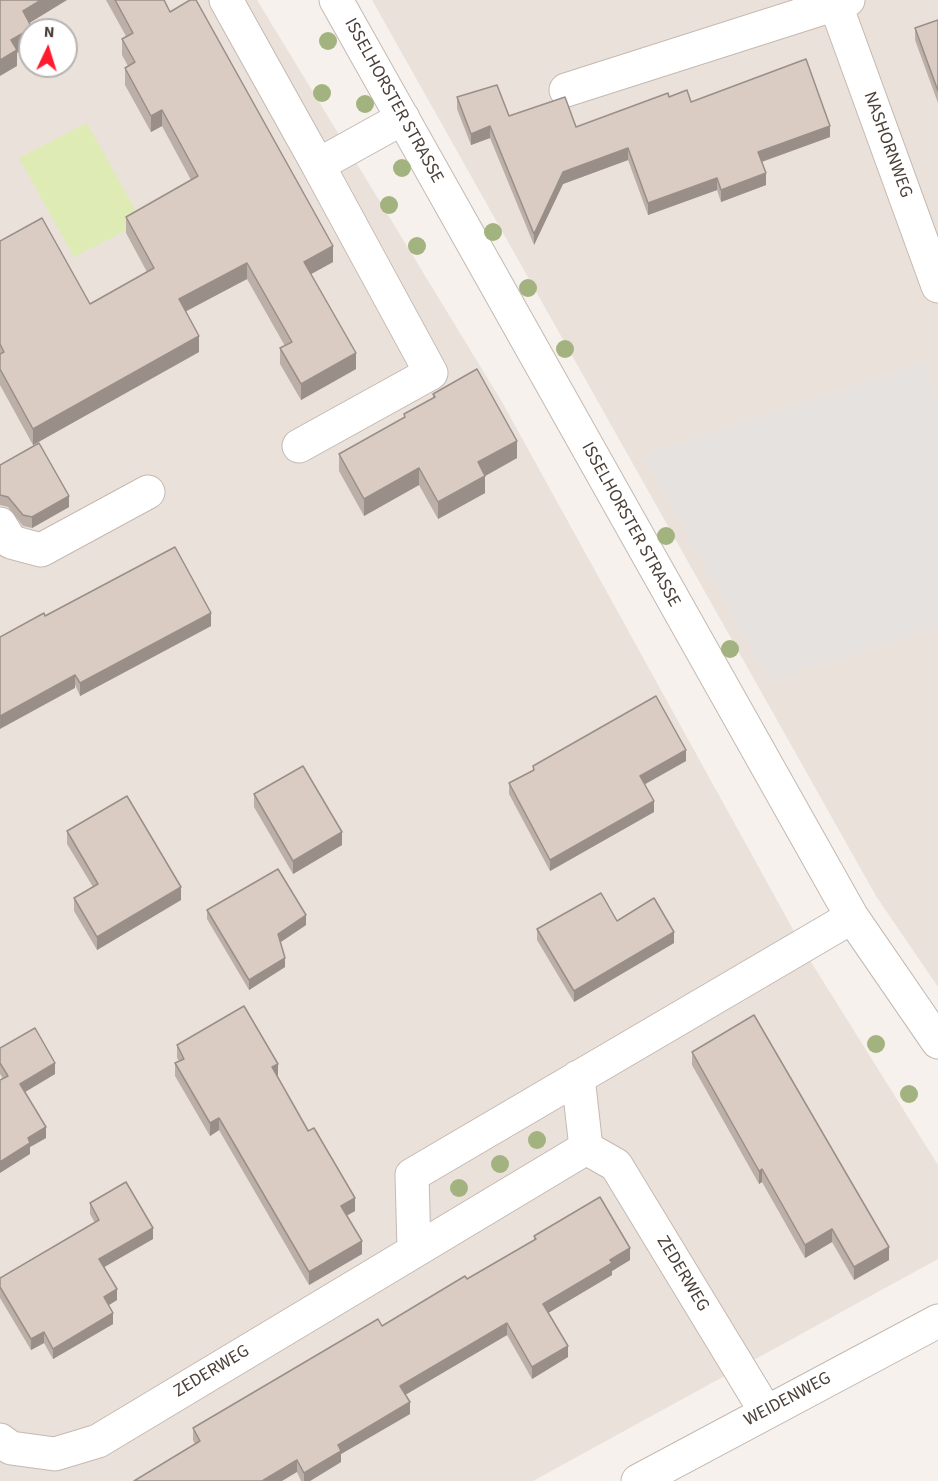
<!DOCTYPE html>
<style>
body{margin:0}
#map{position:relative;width:938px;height:1481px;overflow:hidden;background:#f6f1ec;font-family:"Source Sans 3",sans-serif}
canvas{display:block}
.north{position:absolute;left:18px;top:18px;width:60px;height:60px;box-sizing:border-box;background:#fff;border:2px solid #b7b3b0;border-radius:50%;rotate:4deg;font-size:16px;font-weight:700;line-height:24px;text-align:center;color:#4b4039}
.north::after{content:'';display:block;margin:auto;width:21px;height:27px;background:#ff1a2e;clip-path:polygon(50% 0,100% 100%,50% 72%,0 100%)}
</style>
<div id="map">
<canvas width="938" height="1481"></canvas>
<div class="north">N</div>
</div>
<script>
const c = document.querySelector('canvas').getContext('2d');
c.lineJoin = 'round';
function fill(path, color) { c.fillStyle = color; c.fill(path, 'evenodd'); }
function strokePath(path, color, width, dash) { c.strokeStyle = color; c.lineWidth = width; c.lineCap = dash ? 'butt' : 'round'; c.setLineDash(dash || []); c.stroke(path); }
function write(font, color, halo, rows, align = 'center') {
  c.font = font + ' "Source Sans 3",sans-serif'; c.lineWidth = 6; c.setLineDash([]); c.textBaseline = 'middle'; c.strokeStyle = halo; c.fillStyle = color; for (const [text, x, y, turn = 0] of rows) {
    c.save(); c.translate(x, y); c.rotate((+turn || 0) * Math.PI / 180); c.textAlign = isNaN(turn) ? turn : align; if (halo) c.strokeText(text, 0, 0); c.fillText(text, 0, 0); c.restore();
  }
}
const residential = new Path2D(`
 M0 0H257L502 402 811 962 938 1165V1259L533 1481H0ZM30 30H66V66H30Z
 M372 0H938V987L876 896Z`);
const green = new Path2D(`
 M87 123 142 222 74 257 19 158Z`);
const parking = new Path2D(`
 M924 363 938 405V626L770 680 643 456Z`);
const minor = new Path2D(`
 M226 0 318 165
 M336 0 852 917 938 1042
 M834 0 938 286
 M566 90 848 0
 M299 446 431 373 318 165 403 118
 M0 524 11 542 41 550 148 492
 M586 1148 616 1165 766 1412
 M414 1249 412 1175 852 917
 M0 1440 11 1448 55 1454 98 1441 586 1148 578 1077
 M638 1481 938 1321`);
const trees = [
 [328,41],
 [322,93],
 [365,104],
 [402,168],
 [389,205],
 [493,232],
 [417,246],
 [528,288],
 [565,349],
 [666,536],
 [730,649],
 [876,1044],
 [909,1094],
 [537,1140],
 [500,1164],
 [459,1188]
];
const wall = new Path2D(`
 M106 0H164L170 12 333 262 311 274 356 369 301 400 280 364V348L285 346 247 279 186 311 199 352 33 445 0 385V241L90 304 147 272 126 233V217L191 180 162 126 151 132 125 85V68L128 66 122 55V39L126 36Z
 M938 20V103L915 40V28Z
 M457 97 509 116 576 127 669 97 830 137 762 162 766 185 721 202 717 190 648 215 628 160 563 184 534 245 490 138 471 145 457 109Z
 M433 394 517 458 485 476V493L438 519 419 485 364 516 339 471V454L404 418V414L433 398Z
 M0 465 69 507 32 528 23 526 8 507 0 505Z
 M45 616 211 626 80 696Z
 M686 761 645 784 654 812 550 871 509 794V783L533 770V766Z
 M254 794 342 845 293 874 254 807Z
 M67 831 181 900 97 950 74 911V898L93 887 67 844Z
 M207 910 306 925 280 942 285 967 249 990 207 919Z
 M617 921 674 943 574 1002 537 940V929Z
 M177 1045 278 1076 355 1211 347 1215 362 1254 309 1285 219 1130 210 1136 175 1076V1063L179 1061 177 1058Z
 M0 1048 55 1074 25 1092 46 1138 30 1147V1154L3 1079 0 1074Z
 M692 1052 889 1260 854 1280 832 1242 805 1258 762 1182 759 1184 692 1065Z
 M90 1203 153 1239 104 1267 117 1300 109 1305 113 1324 53 1359 44 1343 31 1350 0 1298V1278L95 1223 90 1214Z
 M534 1236 630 1260 612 1271V1275L548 1313 568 1357 532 1379 507 1335 405 1395 410 1414 341 1454V1462L310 1481H301L297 1472 195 1444 193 1440V1428L467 1279 534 1241Z`);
const shadedWall = new Path2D(`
 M41 0H67L23 27V11Z
 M32 28V30H30V45L17 53V66L0 76V60L11 40Z
 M162 110V126L151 132V116Z
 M490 126V138L471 145V134Z
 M830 126V137L758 163V152Z
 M628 148V160L563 184 534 245V234L563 172Z
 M766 173V185L721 202V190Z
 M717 178V190L648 215V203Z
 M333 246V262L304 278V262Z
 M247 263V279L179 315V299Z
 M199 336V352L33 445V429Z
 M356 353V369L301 400V384Z
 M517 441V458L478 480V462Z
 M419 468V485L364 516V499Z
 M485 476V493L438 519V502Z
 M69 496V507L32 528V517Z
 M211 613V626L80 696V683Z
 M75 675V688L0 729V716Z
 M686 750V761L640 787V776Z
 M654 801V812L550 871V860Z
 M342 832V845L293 874V861Z
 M181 887V900L97 950V937Z
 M306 915V925L278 944V934Z
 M674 932V943L574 1002V991Z
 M285 958V967L249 990V980Z
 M55 1063V1074L20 1095V1084Z
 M278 1064V1076L272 1079V1067Z
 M219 1118V1130L210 1136V1123Z
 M46 1127V1138L30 1147V1154L0 1173V1162L28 1138Z
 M762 1169V1182L759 1184V1171Z
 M355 1198V1211L341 1219V1206Z
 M153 1228V1239L99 1270V1259Z
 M832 1229V1242L805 1258V1245Z
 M362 1241V1254L309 1285V1272Z
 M889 1247V1260L854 1280V1267Z
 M630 1248V1260L612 1271V1275L543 1316V1304L610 1260Z
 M117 1289V1300L104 1308V1297Z
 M113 1313V1324L53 1359V1349Z
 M507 1323V1335L400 1398V1386Z
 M44 1332V1343L31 1350V1339Z
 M568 1346V1357L532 1379V1367Z
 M410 1402V1414L341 1454V1462L310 1481H304V1473L338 1445Z
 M297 1460V1472L282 1481H262Z`);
const building = new Path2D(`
 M0 0H41L23 11 32 28 11 40 17 50 0 60Z
 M115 0H164L170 12 190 0H196L333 246 304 262 356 353 301 384 280 348 292 342 247 263 179 299 199 336 33 429 0 369V354L4 352 0 344V241L42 218 90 304 154 268 126 217 198 176 162 110 151 116 125 68 135 62 122 39 133 33Z
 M938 20V91L915 28Z
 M806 59 830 126 758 152 766 173 721 190 717 178 648 203 628 148 563 172 534 234 490 126 471 134 457 97 497 85 509 116 565 97 576 127 668 93 669 97 687 90 691 102Z
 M477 369 517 441 478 462 485 476 438 502 419 468 364 499 339 454 405 417 404 414 435 397 433 394Z
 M39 443 69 496 32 517 23 515 8 497 0 495V465Z
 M175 547 211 613 80 683 75 675 0 716V637L44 613 45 616Z
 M656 696 686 750 640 776 654 801 550 860 509 783 534 770 533 766Z
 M303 766 342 832 293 861 254 794Z
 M127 796 181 887 97 937 74 898 98 884 67 831Z
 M278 869 306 915 278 934 285 958 249 980 207 910Z
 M601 893 617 921 654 898 674 932 574 991 537 929Z
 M244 1006 278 1064 272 1067 308 1131 314 1128 355 1198 341 1206 362 1241 309 1272 219 1118 210 1123 175 1063 184 1059 177 1045Z
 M754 1015 889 1247 854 1267 832 1229 805 1245 762 1169 759 1171 692 1052Z
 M35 1028 55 1063 20 1084 46 1127 28 1138 30 1143 0 1162V1080L8 1076 0 1063V1048Z
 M126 1182 153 1228 99 1259 117 1289 104 1297 113 1313 53 1349 44 1332 31 1339 0 1287V1278L99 1220 90 1203Z
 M600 1197 630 1248 610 1260 612 1263 543 1304 568 1346 532 1367 507 1323 400 1386 410 1402 338 1445 341 1451 304 1473 297 1460 262 1481H134L200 1441 193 1428 378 1319 382 1326 465 1276 467 1279 536 1239 534 1236Z`);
const streetNames = [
 ["ISSELHORSTER STRASSE",393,101,61],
 ["NASHORNWEG",887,145,70],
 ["ISSELHORSTER STRASSE",630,525,61],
 ["ZEDERWEG",682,1274,59],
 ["ZEDERWEG",212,1372,-31],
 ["WEIDENWEG",788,1400,-28]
];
fill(residential, '#eae1da');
fill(green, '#dfebb4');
fill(parking, '#e5e2e0');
strokePath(minor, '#c5b9b1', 35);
strokePath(minor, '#fff', 33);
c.fillStyle = '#a3b380';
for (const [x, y] of trees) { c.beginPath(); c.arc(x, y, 9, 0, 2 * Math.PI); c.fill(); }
fill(wall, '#bcafa8');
fill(shadedWall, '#998f88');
fill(building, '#dbccc3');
strokePath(building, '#998f88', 1.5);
write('18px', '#4b4039', '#fff', streetNames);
</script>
